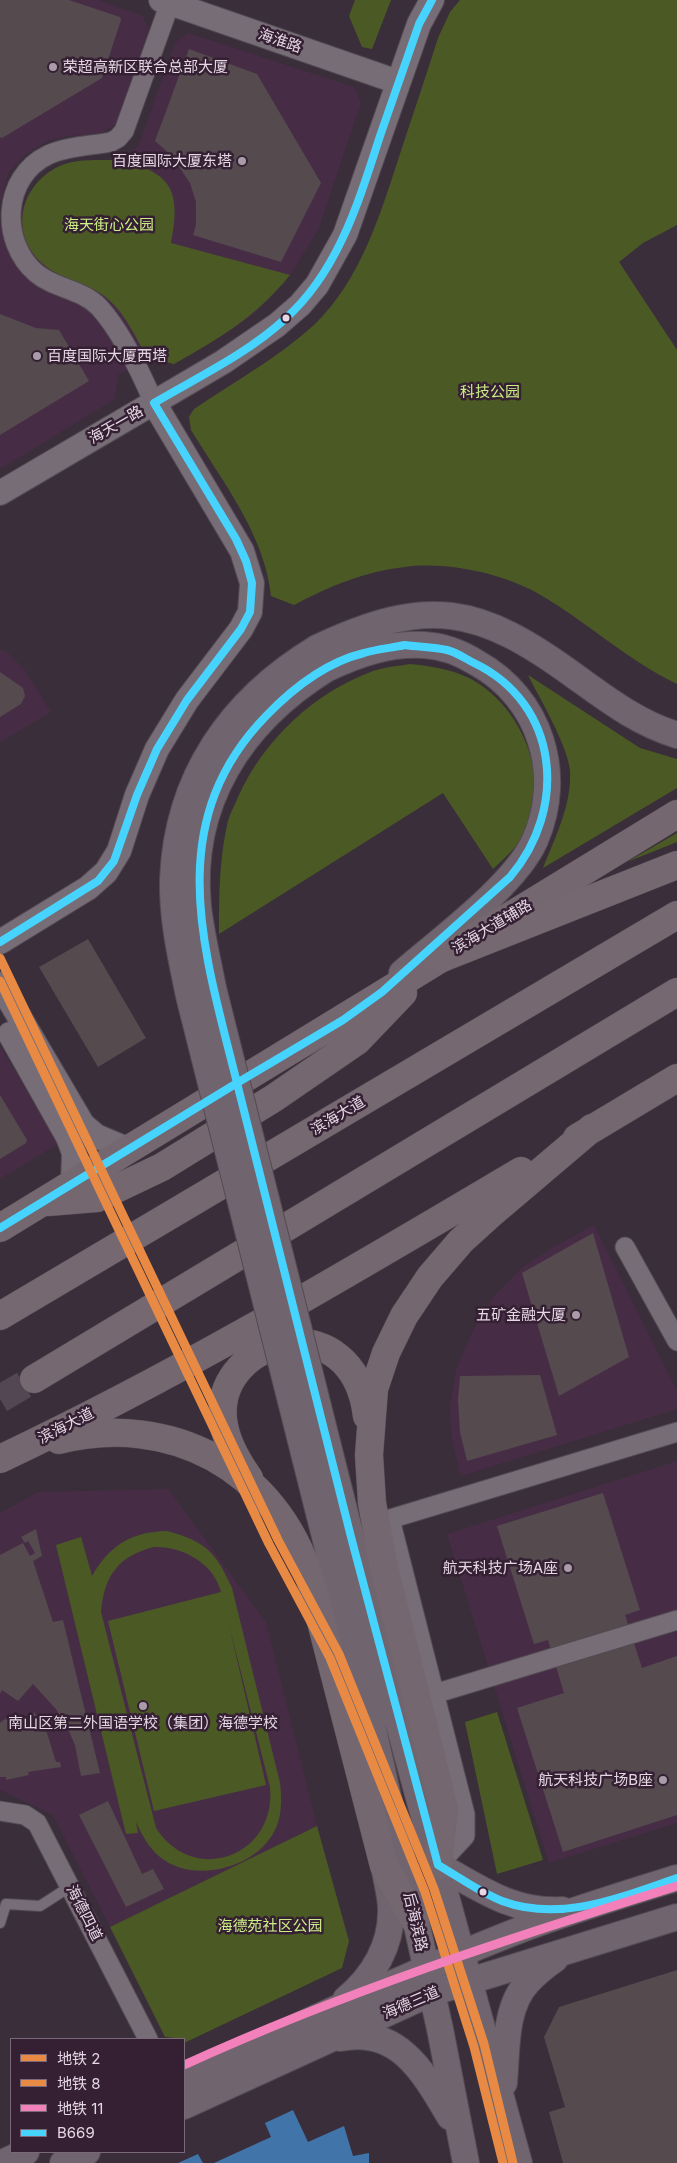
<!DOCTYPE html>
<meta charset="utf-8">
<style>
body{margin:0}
#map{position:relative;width:677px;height:2163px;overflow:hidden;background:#392e39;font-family:Inter,"Noto Sans SC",sans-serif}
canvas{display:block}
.legend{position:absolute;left:10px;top:2038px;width:175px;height:115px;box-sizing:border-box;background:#341f33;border:1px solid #7b697a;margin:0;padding:6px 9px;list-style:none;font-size:15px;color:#e5d7e4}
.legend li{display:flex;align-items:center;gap:10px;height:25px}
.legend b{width:25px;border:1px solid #7b697a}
</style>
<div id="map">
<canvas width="677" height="2163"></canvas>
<ul class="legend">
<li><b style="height:6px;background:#e98a44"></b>地铁 2</li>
<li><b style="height:6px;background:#e98a44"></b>地铁 8</li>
<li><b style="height:6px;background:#f280ba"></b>地铁 11</li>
<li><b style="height:6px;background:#46d4ff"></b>B669</li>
</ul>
</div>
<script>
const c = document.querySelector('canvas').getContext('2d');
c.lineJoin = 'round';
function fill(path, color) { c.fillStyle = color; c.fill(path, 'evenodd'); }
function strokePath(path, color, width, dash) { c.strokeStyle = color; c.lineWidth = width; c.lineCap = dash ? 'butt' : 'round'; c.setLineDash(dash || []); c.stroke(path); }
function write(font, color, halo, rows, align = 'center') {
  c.font = font + ' Inter,"Noto Sans SC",sans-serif'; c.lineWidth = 5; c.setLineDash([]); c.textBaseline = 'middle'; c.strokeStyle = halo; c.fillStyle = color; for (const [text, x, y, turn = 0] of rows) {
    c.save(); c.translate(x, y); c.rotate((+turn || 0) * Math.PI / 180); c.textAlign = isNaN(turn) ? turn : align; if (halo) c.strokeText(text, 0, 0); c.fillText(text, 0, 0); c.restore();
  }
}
const built = new Path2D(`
 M0 0H98L143 16 149 30 115 125 103 132 88 135 67 136 47 141 25 155 8 173 0 204Z
 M188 33 354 87 361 103 318 230 290 275 255 313 229 332 174 364 147 358 118 375 115 399 0 469V224H21L22 209 27 196 48 173 62 166 77 161 112 160 123 157 133 151 139 144 175 43Z
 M0 649 7 652 25 670 51 712 0 742Z
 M0 1046 58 1144 0 1179Z
 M594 1225 677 1391V1409L461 1476 452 1441 450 1407 456 1370 472 1332 493 1297 524 1266 557 1245Z
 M677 1461V1823L549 1863 447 1534Z
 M168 1489 266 1622 317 1826 110 1927 53 1815 0 1790V1513L38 1492Z`);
const green = new Path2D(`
 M355 0H391L372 49 362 47 349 16Z
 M460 0H677V225L643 243 619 262 677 350V684C629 661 589 624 544 597 507 574 448 561 405 567 366 571 328 587 294 605L271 596C265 535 222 481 191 430L189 417 194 409C235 381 278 358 315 324 360 280 379 218 398 160 411 120 425 79 438 38L450 12Z
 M111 160C167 169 183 185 171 243L290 275C256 317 220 338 174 364L147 358C136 338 126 315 109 300 90 282 62 281 43 264 7 233 21 182 62 165 78 159 95 160 111 160Z
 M410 664C430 666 451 669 469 678 518 703 548 769 530 822 523 842 508 855 493 869L443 793 219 934C219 896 219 859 228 821 230 813 235 805 238 797 264 740 313 693 373 671 385 667 398 666 410 664Z
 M528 675 640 748 677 759V788L543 868C555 838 572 804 570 771 568 746 540 699 528 675Z
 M677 833V842L627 862Z
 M167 1531C205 1541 216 1552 232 1588L280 1783C282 1800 282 1817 274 1832 254 1869 193 1884 160 1857 149 1848 142 1835 136 1822L138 1833 126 1834 56 1545 81 1537 92 1576C110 1545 131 1532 167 1531ZM154 1547C182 1546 214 1563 221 1592L108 1621 154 1811 266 1785 229 1625 270 1787C277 1856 194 1887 156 1828L101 1612C104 1576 118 1556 154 1547Z
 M497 1712 543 1860 497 1874 465 1722Z
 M317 1826 349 1941 342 1968 184 2043V2039L165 2037 110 1927Z`);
const water = new Path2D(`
 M293 2110 308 2142 344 2126 353 2156 369 2153V2163H214L271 2137 265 2123Z
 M198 2154 203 2163H178Z`);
const building = new Path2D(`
 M0 0H69L120 17 121 20 102 78 2 138 0 137Z
 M189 49 257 74 321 183 281 262 193 235 196 225V202L190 183 171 155 155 141Z
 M0 314 36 328 59 330 89 381 0 435Z
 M0 672 23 688 25 696 21 704 0 717Z
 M88 939 146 1038 98 1067 39 967Z
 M0 1095 27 1140 26 1143 0 1159Z
 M593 1233 629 1357 559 1396 522 1273Z
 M540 1375 557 1435 467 1461 460 1432 458 1400 460 1376Z
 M603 1493 640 1610 625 1615 642 1668 677 1656V1815L563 1852 517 1708 564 1693 548 1640 534 1644 497 1526Z
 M36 1529 42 1556 33 1561 53 1622 63 1620 100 1773 81 1776 75 1745 68 1729 56 1709 33 1684 18 1701 2 1690 0 1694V1555L23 1543 30 1556 35 1553 28 1541 25 1543 21 1537Z
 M34 1712 47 1733 56 1762H60L61 1767 28 1772 29 1775 6 1780V1777H0V1723L8 1717 15 1726Z
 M108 1801 142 1874 153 1869 164 1889 126 1907 79 1815Z
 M677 1970V2163H563L549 2112 565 2107 544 2037 559 2007Z`);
const trunkTunnel = new Path2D(`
 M0 1399 34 1379`);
const service = new Path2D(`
 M0 1923 6 1904 40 1906 71 1886`);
const minor = new Path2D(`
 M154 403C141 373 122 332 99 307 82 289 55 289 36 273 0 242 2 177 48 155 68 146 90 146 111 142L118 138 124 131 170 3
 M625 1247 677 1341
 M434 1694 677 1620
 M0 1811 25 1815 37 1823 148 2039
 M438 1865 465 1836V1814L390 1519 677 1432`);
const tertiary = new Path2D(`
 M161 0 398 82
 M0 493 223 362 277 325 300 305 317 285 345 235 419 24 432 0
 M0 942 88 888 106 872 119 851 137 795 157 749 187 700 241 629 250 612 252 583 242 551 154 403
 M0 984 83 1125 96 1136 129 1150
 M10 1034 68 1137 74 1153 73 1184`);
const secondary = new Path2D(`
 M317 648C428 596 478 605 576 677 608 700 638 723 677 735
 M326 669C357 654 389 643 424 645 443 646 461 653 477 663 540 698 564 774 535 840 516 884 440 940 402 973
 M328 1446 390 1692 519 2163
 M304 1453 371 1720 440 2029 466 2163
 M438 1865C479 1888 513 1913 562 1910
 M346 1999C373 1977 392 1945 391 1909 391 1897 387 1883 385 1871
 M340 2038C399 2026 424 2073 450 2117
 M184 2079C292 2029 401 1977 512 1933 566 1912 622 1895 677 1878
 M504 2083C507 2051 504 2007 528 1982 536 1973 545 1966 555 1959
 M184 2106 431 1993 677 1917
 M2 2163 26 2152
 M63 2163 87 2152`);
const primary = new Path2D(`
 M577 1138 677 1078
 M48 1202 97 1198 162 1167 274 1098 357 1041 403 993
 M0 1228 677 814
 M59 1440C170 1412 276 1468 310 1579L384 1866 414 1919
 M0 1459C180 1374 350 1272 521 1171
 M249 1478C237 1461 225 1440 223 1419 215 1337 353 1301 367 1416
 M438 1865 444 1809 384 1568 372 1503 369 1455 374 1389 386 1353 404 1316 430 1277 461 1241 493 1212 592 1128`);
const trunk = new Path2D(`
 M442 958 677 865
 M0 1316 677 915
 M34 1379 677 992`);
const secondaryBridge = new Path2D(`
 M326 669C241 722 188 803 198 906 201 934 208 961 213 988L328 1446
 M304 1453 189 996C181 957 172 919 173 879 177 777 231 700 317 648`);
const bus1 = new Path2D(`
 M405 645C418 647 433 647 447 650 456 652 466 659 474 663 560 704 568 809 510 877L382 992 343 1020 237 1083C205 954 160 825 266 716 292 689 327 662 364 653 377 649 391 648 405 645Z
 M0 942 98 881 114 861 137 795 157 749 187 700 241 629 250 612 252 583 246 561 236 539 154 403C198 377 247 354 285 319 338 272 359 201 380 136 393 98 406 61 419 24L432 0
 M237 1083 351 1537 438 1865C459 1877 479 1892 502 1901 561 1923 621 1897 677 1878
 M0 1228 237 1083`);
const metro1 = new Path2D(`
 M0 958 278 1540 339 1654 434 1889 484 2044 513 2163`);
const metro2 = new Path2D(`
 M0 981 269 1544 330 1658 425 1892 474 2047 503 2163`);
const metro3 = new Path2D(`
 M184 2065C344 1992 509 1938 677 1886`);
const markers = [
 [53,67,5,"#a99ca8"],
 [242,161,5,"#a99ca8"],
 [286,318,4.5,"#e5d7e4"],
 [37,356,5,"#a99ca8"],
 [576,1315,5,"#a99ca8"],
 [568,1568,5,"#a99ca8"],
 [143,1706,5,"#a99ca8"],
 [663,1780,5,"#a99ca8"],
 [483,1892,4.5,"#e5d7e4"]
];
const streetNames = [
 ["海淮路",280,41,19],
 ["海天一路",116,425,-30],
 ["滨海大道辅路",492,927,-31],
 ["滨海大道",338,1116,-31],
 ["滨海大道",66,1426,-27],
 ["海德四道",84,1913,63],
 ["后海滨路",415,1922,77],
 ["海德三道",411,2003,-23]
];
const poiNames = [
 ["荣超高新区联合总部大厦",63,67,"left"],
 ["百度国际大厦东塔",232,161],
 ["百度国际大厦西塔",47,356,"left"],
 ["五矿金融大厦",566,1315],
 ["航天科技广场A座",558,1568],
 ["南山区第二外国语学校（集团）海德学校",143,1723,"center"],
 ["航天科技广场B座",653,1780]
];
const parkNames = [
 ["海天街心公园",109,225],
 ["科技公园",490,392],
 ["海德苑社区公园",270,1926]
];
fill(built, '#462d45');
fill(green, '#4b5a25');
fill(water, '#4175aa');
fill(building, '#554a4e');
strokePath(trunkTunnel, '#534753', 28, [28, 14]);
strokePath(service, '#534a53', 12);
strokePath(minor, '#534a53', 21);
strokePath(tertiary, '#534a53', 26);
strokePath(secondary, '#534a53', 28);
strokePath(primary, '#534a53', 29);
strokePath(trunk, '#534a53', 29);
strokePath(service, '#766d76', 10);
strokePath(minor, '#766d76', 19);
strokePath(tertiary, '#766d76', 24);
strokePath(secondary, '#70656e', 26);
strokePath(primary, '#74676f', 28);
strokePath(trunk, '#766870', 28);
strokePath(secondaryBridge, '#534a53', 28, []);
strokePath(secondaryBridge, '#70656e', 26);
strokePath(bus1, '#46d4ff', 8);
strokePath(metro1, '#e98a44', 9);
strokePath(metro2, '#e98a44', 9);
strokePath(metro3, '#f280ba', 9);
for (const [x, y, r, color] of markers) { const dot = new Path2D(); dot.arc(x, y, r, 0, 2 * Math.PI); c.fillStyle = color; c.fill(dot); strokePath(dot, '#341f33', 2); }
write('15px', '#e5d7e4', '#341f33', streetNames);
write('15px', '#e5d7e4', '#341f33', poiNames, 'right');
write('15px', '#ccef86', '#341f33', parkNames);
</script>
